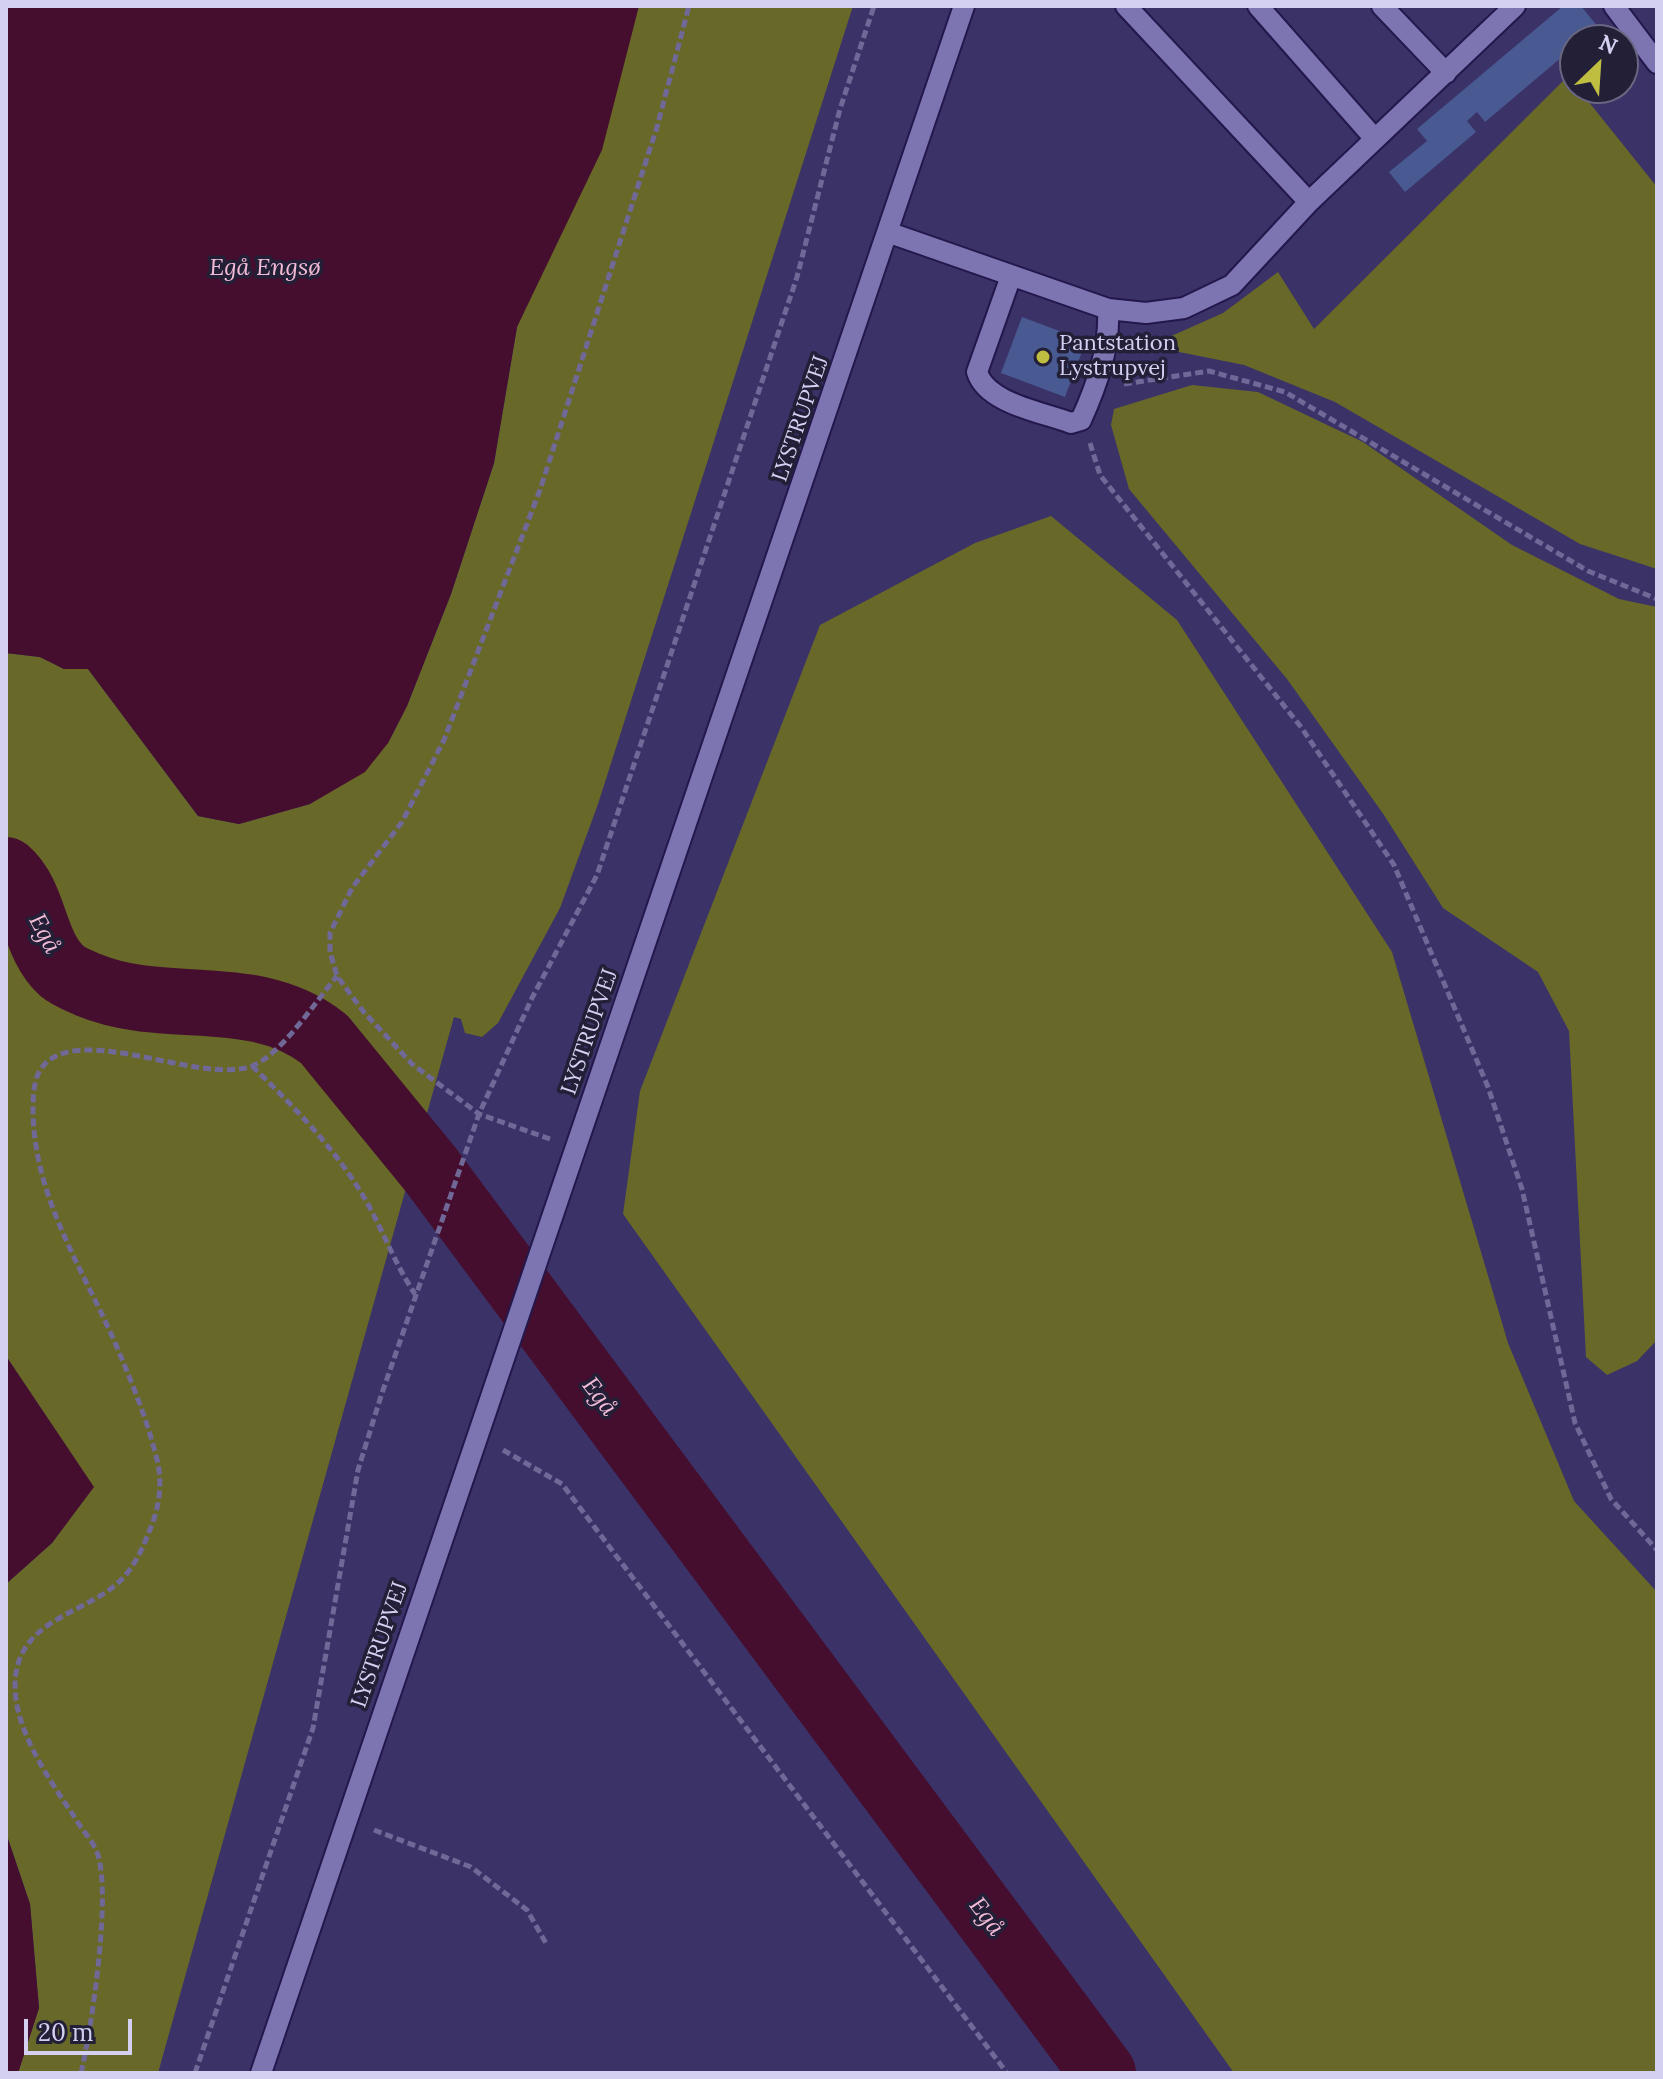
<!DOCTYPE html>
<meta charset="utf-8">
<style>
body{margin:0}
#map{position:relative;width:1663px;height:2079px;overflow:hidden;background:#3b3268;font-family:Lora,serif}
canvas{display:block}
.frame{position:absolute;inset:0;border:8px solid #d3d0f1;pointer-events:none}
.north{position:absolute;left:1559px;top:24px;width:80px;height:80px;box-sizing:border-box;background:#221f37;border:2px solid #696681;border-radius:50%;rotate:25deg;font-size:22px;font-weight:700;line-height:32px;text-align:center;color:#d3d0f1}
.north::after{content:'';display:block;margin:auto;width:28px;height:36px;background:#bfbe41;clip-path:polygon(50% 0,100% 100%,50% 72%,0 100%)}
.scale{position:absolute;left:24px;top:2019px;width:108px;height:36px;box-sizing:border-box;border:4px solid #d3d0f1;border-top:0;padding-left:10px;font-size:24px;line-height:28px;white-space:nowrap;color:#d3d0f1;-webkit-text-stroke:6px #221f37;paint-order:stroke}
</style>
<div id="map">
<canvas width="1663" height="2079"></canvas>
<div class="frame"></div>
<div class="north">N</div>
<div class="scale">20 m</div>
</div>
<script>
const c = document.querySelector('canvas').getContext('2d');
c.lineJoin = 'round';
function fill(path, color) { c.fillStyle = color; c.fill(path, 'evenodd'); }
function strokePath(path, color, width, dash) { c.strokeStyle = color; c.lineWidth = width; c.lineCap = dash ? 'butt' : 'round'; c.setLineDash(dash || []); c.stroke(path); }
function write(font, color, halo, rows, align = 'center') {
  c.font = font + ' Lora,serif'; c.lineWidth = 7; c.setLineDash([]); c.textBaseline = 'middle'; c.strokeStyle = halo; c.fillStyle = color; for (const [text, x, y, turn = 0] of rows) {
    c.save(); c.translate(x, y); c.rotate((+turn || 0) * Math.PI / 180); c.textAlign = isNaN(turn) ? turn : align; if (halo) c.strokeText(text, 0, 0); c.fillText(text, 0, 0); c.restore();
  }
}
const green = new Path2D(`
 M639 6H853L598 804 560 908 498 1023 482 1037 465 1033 461 1019 454 1017 158 2073H18L39 2008 30 1904 6 1833V1584L52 1543 93 1487 6 1356V653L40 657 64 669H88L198 816 239 824 310 804 388 743 407 706 451 594 494 463 517 327 543 267Z
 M1568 76 1657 187V569L1580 544 1335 402 1244 365 1149 346 1223 313 1278 272 1314 329Z
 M1192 385 1258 392 1363 442 1512 545 1619 599 1657 607V1340L1637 1361 1607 1375 1586 1357 1569 1031 1538 972 1443 908 1384 815 1287 679 1129 489 1111 425 1114 409Z
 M1051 516 1177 620 1392 952 1508 1343 1574 1501 1657 1592V2073H1234L623 1214 640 1091 820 625 975 543Z`);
const water = new Path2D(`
 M6 6H639L602 150 517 327 494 463 451 594 407 706 388 743 365 772 310 804 239 824 198 816 88 669H64L40 657 6 653Z
 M6 1356 94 1487 52 1543 6 1584Z
 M6 1833 30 1904 39 2008 18 2073H6Z`);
const river = new Path2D(`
 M6 870C36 896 32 944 62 971 69 977 80 981 89 985 166 1017 255 984 324 1039L431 1170 1103 2073`);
const building = new Path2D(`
 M1563 6H1581L1598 27 1583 40H1575V46L1485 122 1477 112 1467 121 1476 132 1405 192 1389 172 1427 141 1417 129Z
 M1022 317 1086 341 1065 397 1001 373Z`);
const path = new Path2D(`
 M1124 384 1209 371 1285 392 1588 571 1657 599
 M1090 443 1100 475 1301 727 1394 865 1488 1087 1522 1189 1575 1423 1611 1499 1657 1550
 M252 1066C290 1103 328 1141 357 1186 380 1221 392 1260 415 1294
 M550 1139 479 1114 412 1064 363 1011 337 976 330 952V933L352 888 402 822 444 740 540 490 657 127 689 6
 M503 1450 562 1484 1007 2073
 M374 1830 471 1867 527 1910 547 1945
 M81 2073C92 2026 111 1898 98 1855 94 1842 82 1830 75 1818 48 1777 3 1716 18 1664 32 1616 92 1611 123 1578 136 1564 144 1545 151 1527 160 1505 163 1479 156 1456 147 1420 133 1385 119 1352 86 1273 35 1202 33 1113 33 1099 33 1083 40 1070 74 1018 199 1086 252 1066 281 1055 316 1001 337 976
 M195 2073 313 1728 358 1470 381 1396 479 1114 532 998 597 875 797 277 840 109 874 6`);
const minor = new Path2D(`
 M1126 6 1309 202
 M1258 6 1375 139
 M1382 6 1446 73
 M1614 6 1657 63
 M890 233 1108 309 1146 313 1184 308 1232 285 1309 202 1515 6
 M1011 276 977 372C987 404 1043 412 1071 423L1081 420C1097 385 1110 348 1108 309
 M261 2073 964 6`);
const markers = [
 [1043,357,8,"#bfbe41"]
];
const poiNames = [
 ["Pantstation",1059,344],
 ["Lystrupvej",1059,369]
];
const streetNames = [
 ["LYSTRUPVEJ",801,419,-71],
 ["LYSTRUPVEJ",590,1032,-71],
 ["LYSTRUPVEJ",380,1645,-71]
];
const waterNames = [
 ["Egå Engsø",265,268],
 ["Egå",44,934,62],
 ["Egå",599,1397,53],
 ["Egå",986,1917,53]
];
fill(green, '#686829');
fill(water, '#450e2e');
strokePath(river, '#450e2e', 66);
fill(building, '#485a91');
strokePath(minor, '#23174b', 24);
strokePath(path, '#706998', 5, [8, 4]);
strokePath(minor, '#7c75b1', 20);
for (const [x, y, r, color] of markers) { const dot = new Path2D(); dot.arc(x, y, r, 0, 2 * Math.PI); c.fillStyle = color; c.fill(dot); strokePath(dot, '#221f37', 3); }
write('22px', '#d3d0f1', '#221f37', poiNames, 'left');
write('22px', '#d3d0f1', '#221f37', streetNames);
write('italic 24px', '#f3bbd6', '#221f37', waterNames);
</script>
